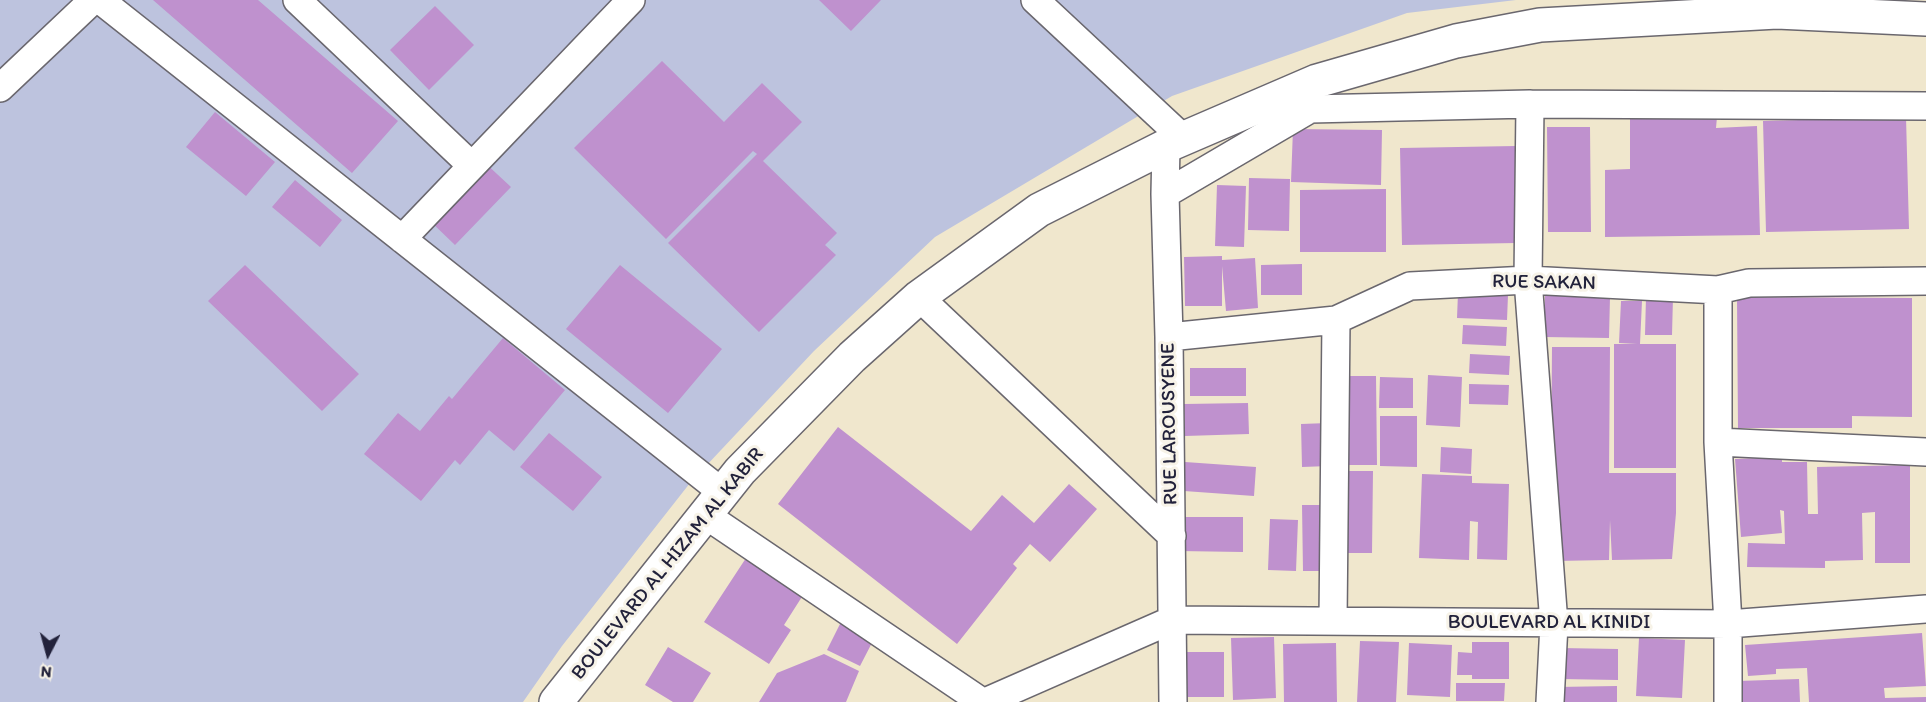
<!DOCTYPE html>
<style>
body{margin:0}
#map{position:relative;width:1926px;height:702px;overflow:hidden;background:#f0e7cd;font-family:Itim,sans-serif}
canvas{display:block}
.north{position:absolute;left:18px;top:624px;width:60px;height:60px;-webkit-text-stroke:4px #f7f3e8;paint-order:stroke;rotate:186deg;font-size:16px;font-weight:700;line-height:24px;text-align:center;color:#22223b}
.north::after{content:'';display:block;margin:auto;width:21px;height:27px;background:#22223b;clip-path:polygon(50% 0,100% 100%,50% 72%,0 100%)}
</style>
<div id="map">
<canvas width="1926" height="702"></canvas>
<div class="north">N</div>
</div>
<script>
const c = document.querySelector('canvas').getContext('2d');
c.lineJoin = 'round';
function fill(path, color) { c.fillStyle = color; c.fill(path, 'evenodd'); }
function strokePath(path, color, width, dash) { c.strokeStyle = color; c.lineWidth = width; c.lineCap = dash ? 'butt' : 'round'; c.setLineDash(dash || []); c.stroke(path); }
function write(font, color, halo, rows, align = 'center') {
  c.font = font + ' Itim,sans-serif'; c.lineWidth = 6; c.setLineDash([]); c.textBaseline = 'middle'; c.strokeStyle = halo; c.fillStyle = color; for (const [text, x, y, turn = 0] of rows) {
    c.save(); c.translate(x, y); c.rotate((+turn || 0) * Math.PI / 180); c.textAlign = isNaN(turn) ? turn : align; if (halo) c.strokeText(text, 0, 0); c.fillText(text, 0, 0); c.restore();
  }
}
const industrial = new Path2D(`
 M0 0H1516L1407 13 1172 96 935 237 814 351 690 483 562 646 523 702H0Z`);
const building = new Path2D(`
 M153 0H258L398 121 352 173Z
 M819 0H881L851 31Z
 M435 6 474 45 429 90 390 50Z
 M662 61 724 122 762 83 802 122 763 161 837 233 825 245 836 255 759 332 668 243 757 154 753 151 666 239 574 148Z
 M215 112 275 162 246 196 186 147Z
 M1717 117 1716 128 1757 126 1760 235 1605 237V170L1630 169V118Z
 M1906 117 1909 229 1766 232 1763 121Z
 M1547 127H1590L1591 232H1548Z
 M1293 129 1382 130 1381 185 1291 182Z
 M1516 146V243L1402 245 1400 148Z
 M483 161 511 187 455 245 428 219Z
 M1249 178 1290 179 1289 231 1248 230Z
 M295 180 342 220 320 247 272 207Z
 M1217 185 1246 186 1244 247 1215 246Z
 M1386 189V252H1300V190Z
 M1222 256V260L1255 258 1258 308 1226 311 1222 266V306H1185L1184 257Z
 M1302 264V295H1261V265Z
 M245 265 359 374 322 411 208 301Z
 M620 265 722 349 668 413 566 329Z
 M1458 293 1508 295 1507 320 1457 318Z
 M1545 295 1610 297 1609 338 1544 337Z
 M1646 297H1673L1672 335H1645Z
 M1737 297 1912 298V417L1852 416V428H1738Z
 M1621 301H1642L1640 344H1676V468H1614V344H1637L1619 343Z
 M1463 325 1507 327 1506 346 1462 344Z
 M503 338 565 390 514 451 489 430 460 465 455 460 421 501 364 454 398 413 420 431 449 396 452 399Z
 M1552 347H1610L1609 473H1676V513L1672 559 1612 560 1610 520 1609 560 1555 561 1551 472Z
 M1470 354 1510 356 1509 375 1469 373Z
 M1190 368H1246V396H1190Z
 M1428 375 1462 377 1460 427 1426 425Z
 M1339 376H1376L1377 465H1341Z
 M1380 377 1413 378V408H1379Z
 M1469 384 1509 385 1508 405 1469 404Z
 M1248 403 1249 434 1185 436 1184 404Z
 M1380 416H1417V467L1380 466Z
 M1328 423 1329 466 1302 467 1301 424Z
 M838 427 971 531 1002 495 1034 523 1069 484 1097 509 1050 562 1030 544 1013 564 1017 568 957 644 778 504Z
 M549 433 602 477 573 511 520 467Z
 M1441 447 1472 449 1471 474 1440 472Z
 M1782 457V462H1807L1808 514H1818L1817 467 1910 465V563H1875V512L1862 513 1863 560 1825 561V568L1747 567 1748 543 1785 544 1784 511 1780 510 1782 533 1741 537 1735 459Z
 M1185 462 1256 467 1254 496 1184 491Z
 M1338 471H1373L1372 553H1338Z
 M1422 474 1472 476V483L1509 484 1507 560 1477 559 1478 522 1470 521 1469 560 1419 558Z
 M1302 505H1329L1330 571H1303Z
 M1178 517H1243V552L1178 551Z
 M1270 519 1298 520 1296 571 1268 570Z
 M748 555 805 592 784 625 791 630 769 664 704 622Z
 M843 618 876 635 860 666 827 650Z
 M1922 633 1926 686 1884 688 1885 698 1926 697V702H1809L1807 668 1776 669V674L1748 676 1745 645Z
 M1274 637 1276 698 1233 700 1231 638Z
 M1639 638 1685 640 1682 698 1636 696Z
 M1360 641 1399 642 1396 702H1357Z
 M1472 642H1509V679H1472V675H1457L1458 652 1472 653Z
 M1336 643 1337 702H1284L1283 644Z
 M1409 643 1452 645 1450 697 1407 695Z
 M668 647 711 673 693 702H673L645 685Z
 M1561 648 1618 649V680L1561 679Z
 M1185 652H1224V697H1185Z
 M824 654 859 671 846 702H759L777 673Z
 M1799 679 1800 702H1739L1738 681Z
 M1456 683H1505L1504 701H1456Z
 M1617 686V702H1557V687Z`);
const street = new Path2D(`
 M100 0 722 492
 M297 0 472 166
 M1035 0 1184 139
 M0 88 93 0
 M1530 104 1528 280 1554 624 1550 702
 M1166 146 1165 194 1169 337 1173 702
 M1165 194 1310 109 1530 104 1926 106
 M402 239 631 0
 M1718 290V442L1728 624V702
 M919 297 1172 536
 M1169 337 1336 320 1410 286 1528 280 1718 290 1749 283 1926 281
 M1718 442 1926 452
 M704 514 982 702
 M1333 621 1336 320
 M985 702 1172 620 1728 624 1926 609`);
const secondary = new Path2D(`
 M556 702 740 471 852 357 919 297 1039 210 1166 146 1317 81 1456 41 1540 25 1777 12 1926 19`);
const streetNames = [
 ["RUE SAKAN",1544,283,1],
 ["RUE LAROUSYENE",1170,424,-91],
 ["BOULEVARD AL HIZAM AL KABIR",668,564,-51],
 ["BOULEVARD AL KINIDI",1549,623]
];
fill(industrial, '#bdc3de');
fill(building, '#bf91ce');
strokePath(street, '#6a676e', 30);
strokePath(secondary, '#6a676e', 36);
strokePath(street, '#fff', 27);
strokePath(secondary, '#fff', 33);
write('20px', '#22223b', '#f7f3e8', streetNames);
</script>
